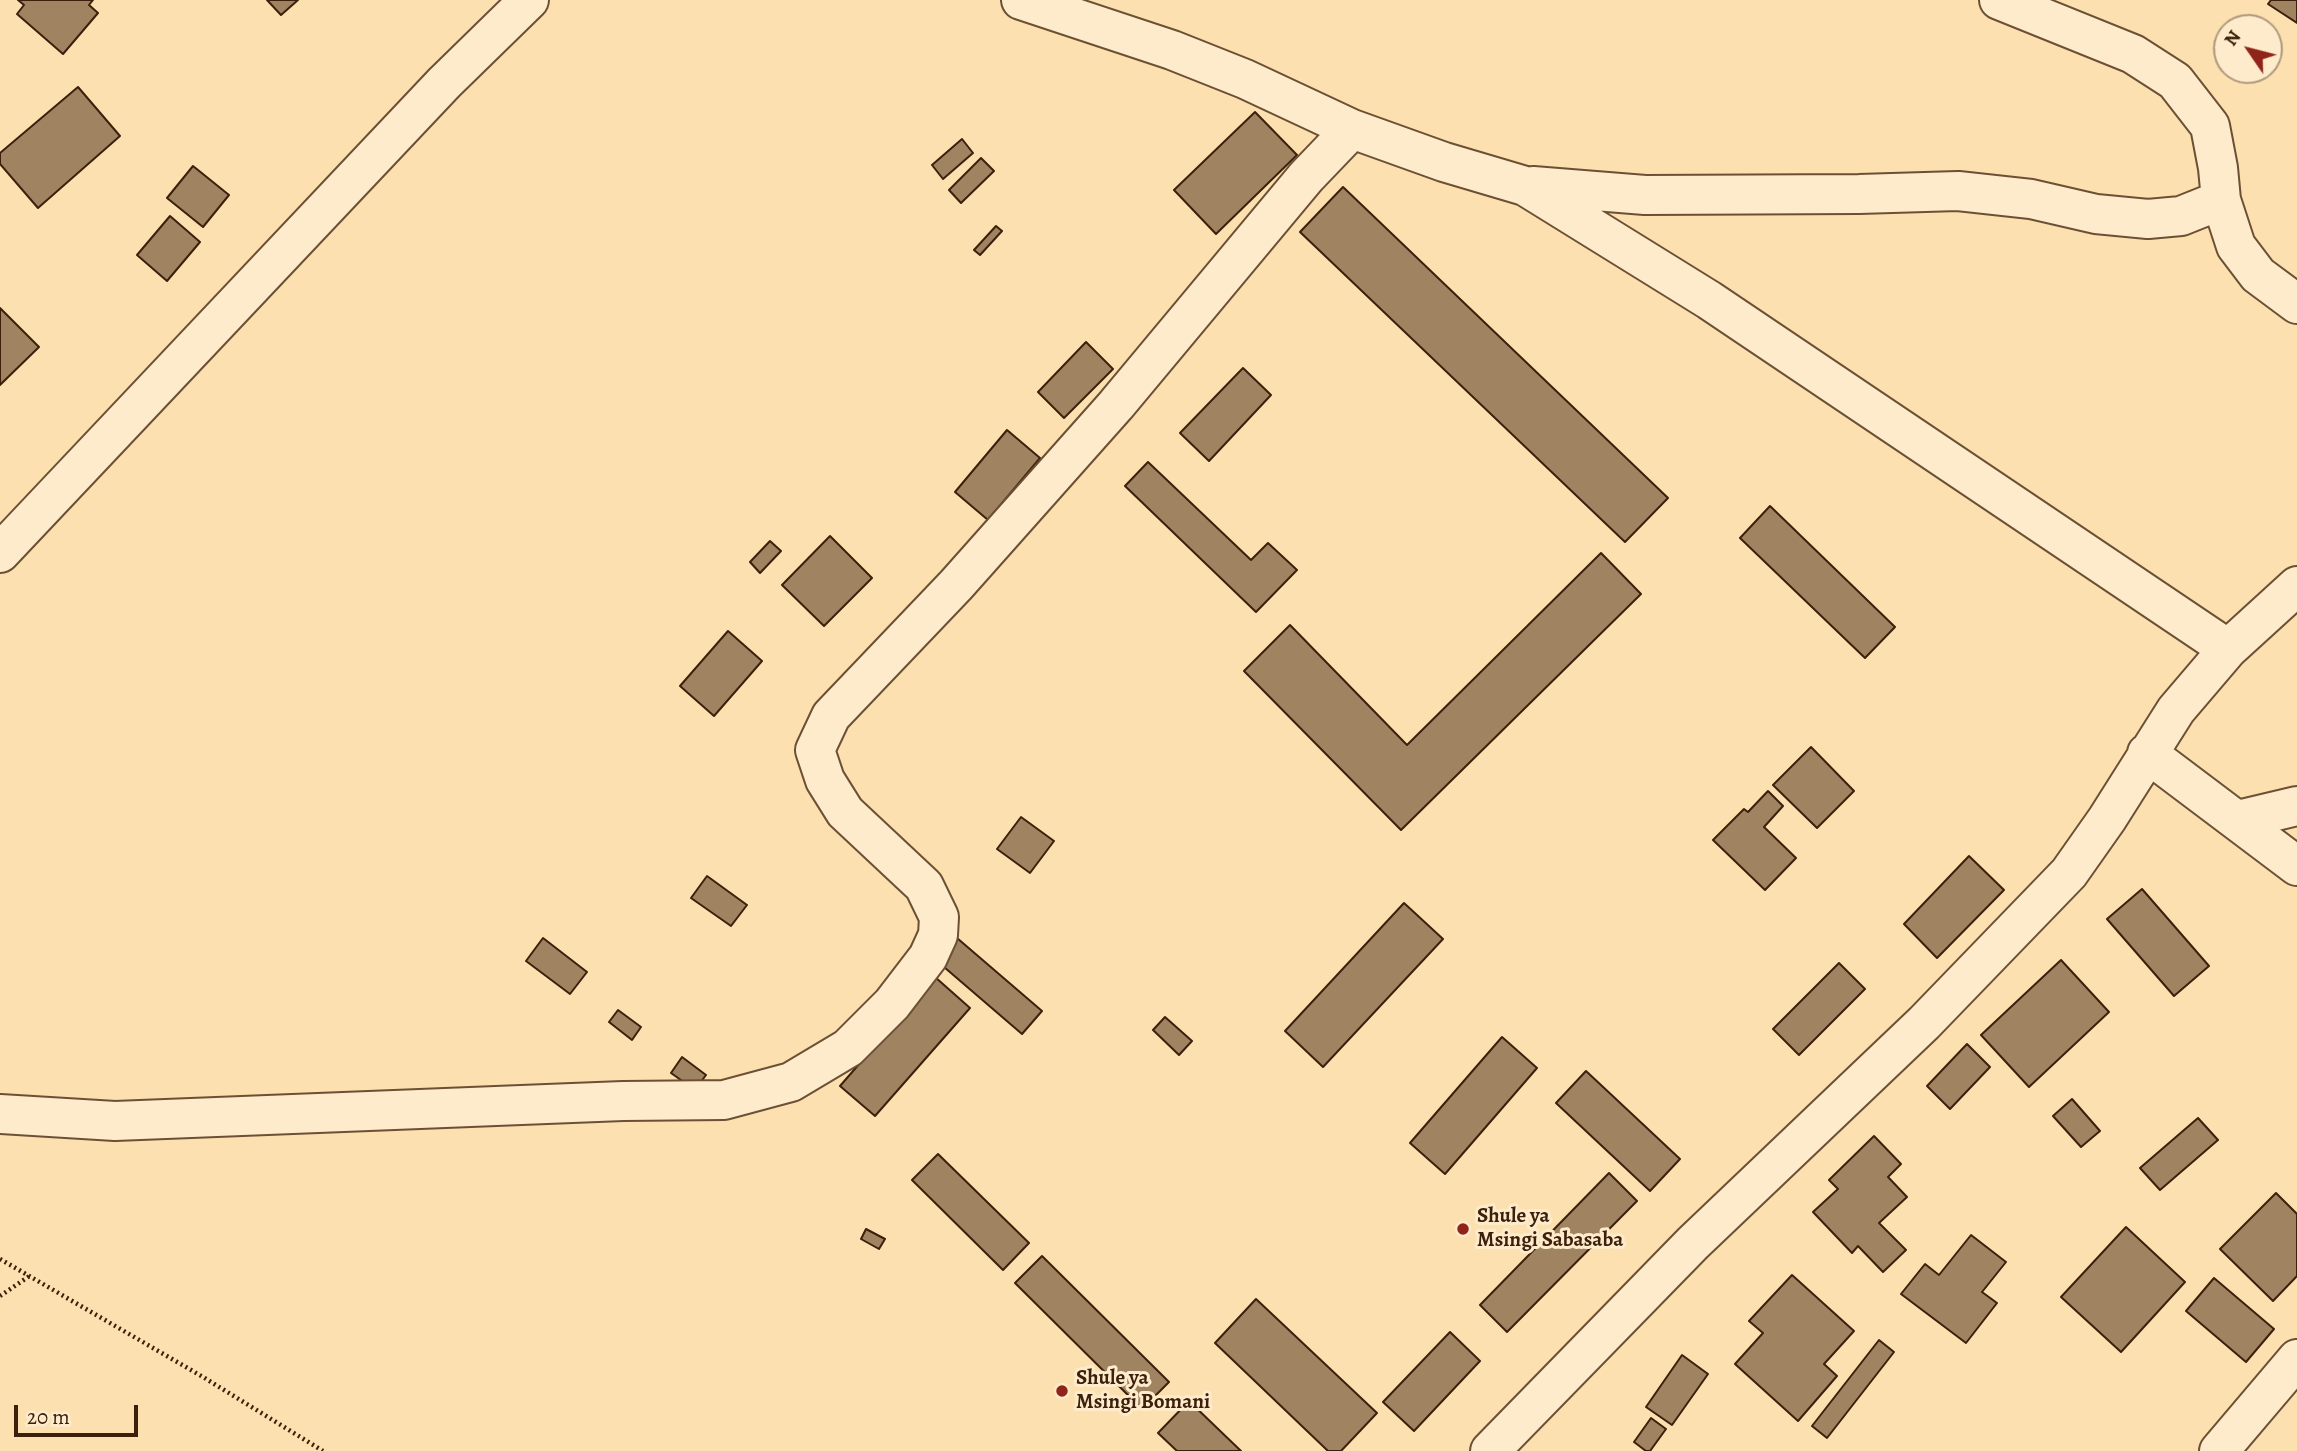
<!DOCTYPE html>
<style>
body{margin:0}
#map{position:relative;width:2297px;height:1451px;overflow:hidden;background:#fce0af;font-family:Alegreya,serif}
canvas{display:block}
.north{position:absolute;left:2213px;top:14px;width:70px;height:70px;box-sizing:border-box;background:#fdebcb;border:2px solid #b09a7f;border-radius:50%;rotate:305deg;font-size:19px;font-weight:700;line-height:28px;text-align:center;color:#3c200c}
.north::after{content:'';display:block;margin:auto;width:24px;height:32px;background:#8f2418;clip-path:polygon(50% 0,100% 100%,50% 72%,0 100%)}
.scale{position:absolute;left:14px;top:1405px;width:124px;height:32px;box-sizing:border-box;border:4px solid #3c200c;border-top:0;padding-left:9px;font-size:21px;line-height:24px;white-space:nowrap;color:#3c200c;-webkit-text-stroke:5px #fdebcb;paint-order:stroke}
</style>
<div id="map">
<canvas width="2297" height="1451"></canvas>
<div class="north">N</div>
<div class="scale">20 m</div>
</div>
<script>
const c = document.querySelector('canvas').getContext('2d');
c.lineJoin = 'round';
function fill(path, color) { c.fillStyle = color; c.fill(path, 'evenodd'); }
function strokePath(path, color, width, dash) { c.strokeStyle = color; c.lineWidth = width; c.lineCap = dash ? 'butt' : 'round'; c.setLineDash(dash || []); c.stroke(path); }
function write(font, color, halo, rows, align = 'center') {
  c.font = font + ' Alegreya,serif'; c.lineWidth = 6; c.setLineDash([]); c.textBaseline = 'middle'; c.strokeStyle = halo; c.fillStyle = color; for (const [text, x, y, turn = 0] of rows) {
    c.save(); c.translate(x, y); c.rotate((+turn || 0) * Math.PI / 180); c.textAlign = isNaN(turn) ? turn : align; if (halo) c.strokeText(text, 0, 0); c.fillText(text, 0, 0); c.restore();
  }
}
const building = new Path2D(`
 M18 0H93L89 5 98 13 63 54 17 14 24 5Z
 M267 0H298L281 15Z
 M2271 0H2297V23L2268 4Z
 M78 87 120 136 38 208 0 164V153Z
 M1255 112 1297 155 1216 234 1174 190Z
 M962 139 973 153 943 179 932 165Z
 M981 158 994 171 961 203 949 190Z
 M193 166 229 195 203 227 167 198Z
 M1343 187 1668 498 1625 542 1300 232Z
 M170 216 200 242 167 281 137 255Z
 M996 226 1002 231 980 255 974 250Z
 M0 308 39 347 0 385Z
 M1086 342 1113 369 1064 418 1038 392Z
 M1243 368 1271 395 1209 461 1180 433Z
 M1007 430 1040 458 988 520 955 492Z
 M1148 462 1251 560 1268 543 1297 570 1256 612 1125 486Z
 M1770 506 1895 627 1865 658 1740 538Z
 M830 536 872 578 824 626 782 585Z
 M770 541 781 551 760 573 750 562Z
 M1601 553 1641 594 1401 830 1244 671 1290 625 1407 745Z
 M728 631 762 661 714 716 680 686Z
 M1811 747 1854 791 1817 828 1773 785Z
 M1768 791 1783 806 1764 827 1796 858 1765 890 1713 840 1744 809 1748 812Z
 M1021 817 1054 841 1030 873 997 849Z
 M1969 856 2004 890 1937 958 1904 924Z
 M707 876 747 905 731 926 691 898Z
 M2142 889 2209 966 2174 996 2107 919Z
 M1404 903 1443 939 1323 1067 1285 1031Z
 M543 938 587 972 570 994 526 961Z
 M957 938 1042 1011 1022 1034 937 961Z
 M2061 960 2109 1012 2029 1087 1981 1035Z
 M1839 963 1865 989 1799 1055 1773 1029Z
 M935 977 970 1008 875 1116 840 1086Z
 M618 1010 641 1027 632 1040 609 1022Z
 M1165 1017 1192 1041 1179 1055 1153 1030Z
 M1502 1037 1537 1068 1445 1174 1410 1143Z
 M1967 1044 1990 1067 1950 1109 1927 1086Z
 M682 1057 706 1075 695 1090 671 1073Z
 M1586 1071 1680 1159 1650 1191 1556 1103Z
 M2072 1099 2100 1131 2081 1147 2053 1116Z
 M2198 1118 2218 1140 2160 1190 2140 1168Z
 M1874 1136 1901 1164 1888 1177 1907 1197 1879 1223 1906 1250 1883 1272 1858 1246 1852 1253 1813 1212 1838 1189 1829 1180Z
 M938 1154 1029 1243 1003 1270 912 1180Z
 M1609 1173 1637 1201 1507 1332 1480 1305Z
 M2276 1193 2297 1214V1276L2273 1301 2220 1249Z
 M2126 1227 2185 1282 2121 1352 2061 1297Z
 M866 1229 885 1239 879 1249 861 1239Z
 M1971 1235 2006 1262 1982 1292 1997 1303 1966 1343 1901 1294 1925 1264 1939 1275Z
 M1042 1256 1169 1382 1142 1409 1015 1283Z
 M1792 1275 1854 1331 1824 1364 1837 1376 1798 1421 1735 1364 1763 1333 1749 1321Z
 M2214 1278 2274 1329 2246 1362 2186 1311Z
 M1256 1299 1377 1413 1341 1451H1328L1215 1343Z
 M1450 1332 1480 1361 1414 1431 1383 1402Z
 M1879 1340 1894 1352 1827 1438 1812 1426Z
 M1682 1355 1708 1374 1672 1425 1646 1407Z
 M1189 1401 1241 1451H1177L1158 1433Z
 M1651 1418 1666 1429 1650 1451H1646L1634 1442Z`);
const path = new Path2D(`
 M0 1259 203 1377 323 1451
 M0 1296 31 1275`);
const minor = new Path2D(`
 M1021 0 1172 50 1245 79 1352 129 1444 162 1525 186 1709 300 2228 649
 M1999 0 2133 54 2175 81 2210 126 2218 168 2221 200 2236 246 2258 275 2297 304
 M1533 186 1645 195 1859 194 1958 191 2031 199 2096 214 2148 219 2181 216 2221 200
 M0 553 444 83 529 0
 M2147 753 2297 866
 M2238 820 2297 806
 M0 1114 115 1121 623 1101 724 1100 791 1082 848 1048 892 1004 928 957 938 935 939 917 924 886 845 812 825 780 815 750 831 716 956 585 1116 405 1306 177 1352 129
 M1490 1451 1693 1243 1924 1023 2069 873 2107 819 2176 710 2228 649 2297 586
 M2219 1451 2297 1359`);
const markers = [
 [1463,1229,7,"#8f2418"],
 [1062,1391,7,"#8f2418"]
];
const poiNames = [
 ["Shule ya",1477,1217],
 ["Msingi Sabasaba",1477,1241],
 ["Shule ya",1076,1379],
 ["Msingi Bomani",1076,1403]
];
fill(building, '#a08461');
strokePath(building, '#3c200c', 2);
strokePath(minor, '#6c5035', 42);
strokePath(path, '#3c200c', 4.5, [2, 3.5]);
strokePath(minor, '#fdebcb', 38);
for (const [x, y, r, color] of markers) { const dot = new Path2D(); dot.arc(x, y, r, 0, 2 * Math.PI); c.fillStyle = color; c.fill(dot); strokePath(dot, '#fdebcb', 2.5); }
write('bold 21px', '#3c200c', '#fdebcb', poiNames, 'left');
</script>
